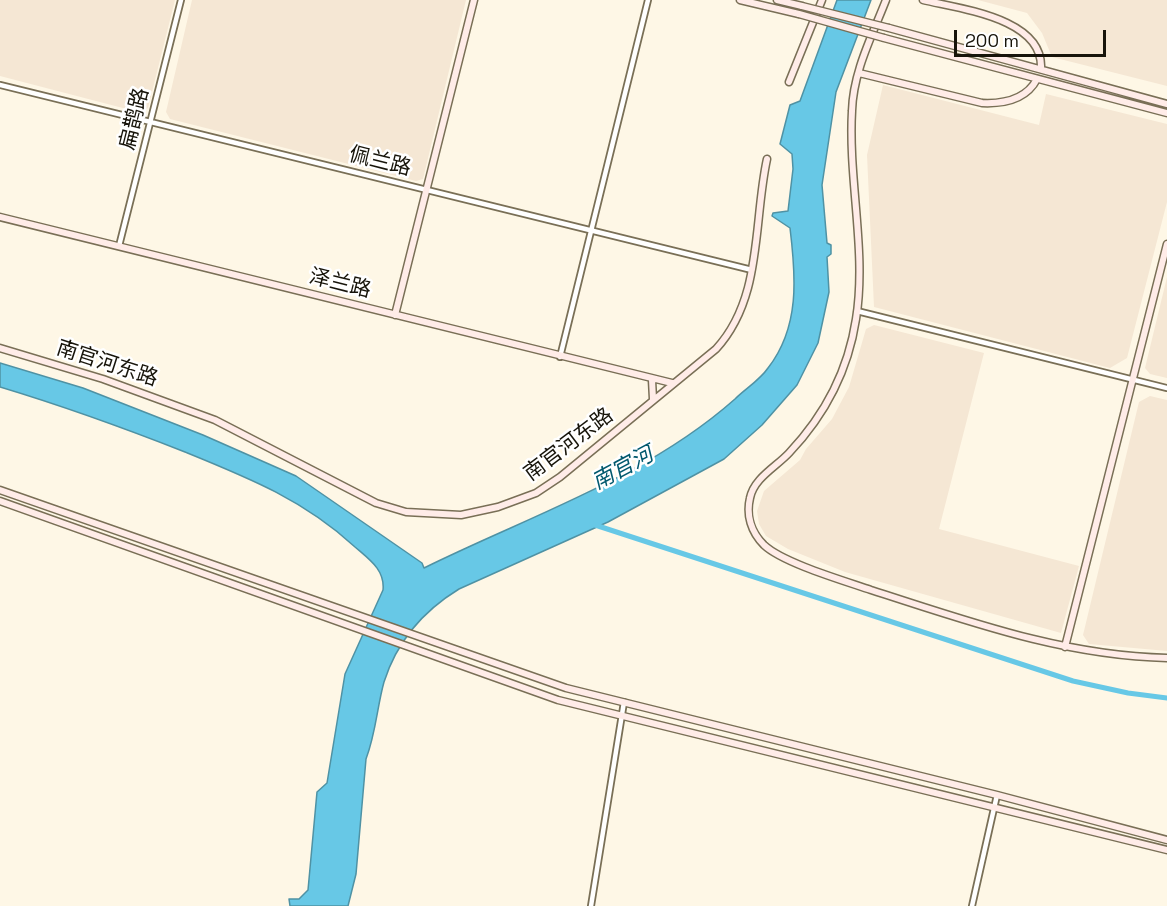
<!DOCTYPE html>
<meta charset="utf-8">
<style>
body{margin:0}
#map{position:relative;width:1167px;height:906px;overflow:hidden;background:#fef7e6;font-family:"Space Grotesk",sans-serif}
canvas{display:block}
.scale{position:absolute;left:954px;top:30px;width:152px;height:27px;box-sizing:border-box;border:3px solid #17140a;border-top:0;padding-left:8px;font-size:18px;line-height:21px;white-space:nowrap;color:#17140a;-webkit-text-stroke:4px #fff;paint-order:stroke}
</style>
<div id="map">
<canvas width="1167" height="906"></canvas>
<div class="scale">200 m</div>
</div>
<script>
const c = document.querySelector('canvas').getContext('2d');
c.lineJoin = 'round';
function fill(path, color) { c.fillStyle = color; c.fill(path, 'evenodd'); }
function strokePath(path, color, width, dash) { c.strokeStyle = color; c.lineWidth = width; c.lineCap = dash ? 'butt' : 'round'; c.setLineDash(dash || []); c.stroke(path); }
function write(font, color, halo, rows, align = 'center') {
  c.font = font + ' "Space Grotesk","Noto Sans SC",sans-serif'; c.lineWidth = 5; c.setLineDash([]); c.textBaseline = 'middle'; c.strokeStyle = halo; c.fillStyle = color; for (const [text, x, y, turn = 0] of rows) {
    c.save(); c.translate(x, y); c.rotate((+turn || 0) * Math.PI / 180); c.textAlign = isNaN(turn) ? turn : align; if (halo) c.strokeText(text, 0, 0); c.fillText(text, 0, 0); c.restore();
  }
}
const industrial = new Path2D(`
 M0 0H175L148 108 142 113 0 76Z
 M192 0H466L423 179 416 181 170 119 166 112Z
 M978 0H1167V86L1052 57 1042 33 1027 13Z
 M883 85 1039 125 1046 94 1167 124V202L1127 358 1110 368 874 307 867 155Z
 M1167 277V378L1150 374 1145 368Z
 M874 325 984 353 939 529 1079 566 1061 633 845 572 788 549 766 536 759 524 757 511 764 491 800 460 806 449 832 419 849 387 866 329Z
 M1150 396 1167 400V651L1089 644 1083 635 1139 402Z`);
const water = new Path2D(`
 M837 0H871L836 92 822 185 827 243 831 245V254L827 257 829 292 818 343 797 385 762 425 724 459 608 522 459 589C423 611 397 641 384 682 377 707 376 733 366 759L356 874 348 906H290L289 899H299L308 890 317 792 327 783 345 674 383 590C385 570 370 560 355 547 304 500 249 478 185 452 124 428 63 406 0 387V363L83 388 203 435 296 476 422 563 424 568C529 516 646 478 735 399 745 389 760 380 768 368 800 327 796 277 790 228L772 216 773 213 788 211 793 169 792 154 780 144 790 105 800 101Z`);
const canal = new Path2D(`
 M592 524 1073 681 1128 693 1167 698`);
const street = new Path2D(`
 M0 85 752 270
 M119 246 181 0
 M857 311 1167 388
 M560 357 648 0
 M591 906 624 702
 M972 906 997 795`);
const secondary = new Path2D(`
 M740 0 799 14
 M777 0 802 6
 M886 0C872 36 853 72 852 111 848 180 867 252 856 319 848 372 825 415 789 453 776 467 754 478 750 498 746 515 751 532 764 545 783 563 845 581 871 590 968 621 1064 656 1167 658
 M923 0C960 9 1044 18 1041 69
 M889 28 1167 104
 M884 38 1167 113
 M859 73 982 103C1004 104 1026 100 1037 79
 M789 82 822 0
 M0 217 672 383
 M395 315 474 0
 M0 348 103 379 215 420 376 503 406 512 461 515 498 507 536 493 560 477 716 349C763 298 753 223 767 159
 M652 380 653 399
 M0 490 566 688 997 795 1167 840
 M0 501 558 700 1167 850
 M1065 647 1167 244`);
const secondaryBridge = new Path2D(`
 M802 6 889 28
 M799 14 884 38`);
const streetNames = [
 ["扁鹊路",135,119,-76],
 ["佩兰路",380,162,14],
 ["泽兰路",340,284,14],
 ["南官河东路",107,364,18],
 ["南官河东路",569,445,-37]
];
const waterNames = [
 ["南官河",623,469,-28]
];
fill(industrial, '#f5e7d4');
fill(water, '#67c8e6');
strokePath(water, '#4f92a4', 1.5);
strokePath(canal, '#67c8e6', 5);
strokePath(street, '#796f56', 8);
strokePath(secondary, '#796f56', 9);
strokePath(street, '#fff', 4.5);
strokePath(secondary, '#ffece8', 6);
strokePath(secondaryBridge, '#796f56', 9, []);
strokePath(secondaryBridge, '#ffece8', 6);
write('21px', '#17140a', '#fff', streetNames);
write('italic 22px', '#02596e', '#fff', waterNames);
</script>
